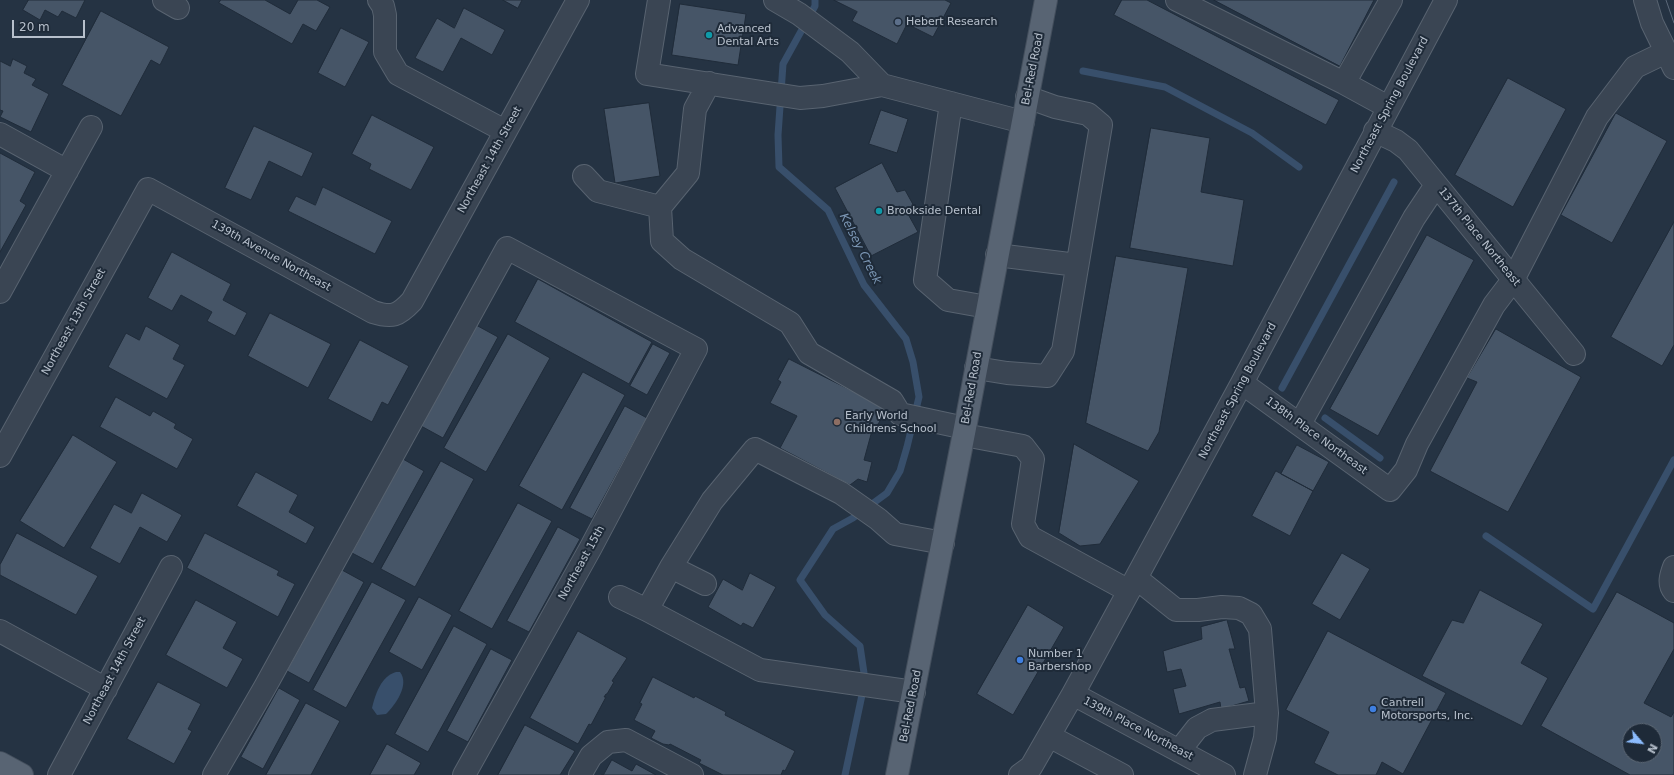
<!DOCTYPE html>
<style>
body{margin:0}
#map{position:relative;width:1674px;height:775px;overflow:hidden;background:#253343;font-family:"DejaVu Sans",sans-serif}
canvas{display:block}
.north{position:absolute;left:1622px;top:723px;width:40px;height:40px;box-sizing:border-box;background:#1e2a38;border:1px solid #5b6673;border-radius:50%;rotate:118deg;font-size:11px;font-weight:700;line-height:16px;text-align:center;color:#b7c0cc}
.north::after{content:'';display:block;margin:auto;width:14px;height:18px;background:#8bbbfd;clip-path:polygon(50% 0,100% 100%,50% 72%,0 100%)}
.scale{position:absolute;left:12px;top:20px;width:73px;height:18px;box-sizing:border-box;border:2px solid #b7c0cc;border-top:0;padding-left:5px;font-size:12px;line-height:14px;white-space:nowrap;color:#b7c0cc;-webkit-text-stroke:3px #1e2a38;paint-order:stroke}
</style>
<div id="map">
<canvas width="1674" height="775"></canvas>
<div class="north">N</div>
<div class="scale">20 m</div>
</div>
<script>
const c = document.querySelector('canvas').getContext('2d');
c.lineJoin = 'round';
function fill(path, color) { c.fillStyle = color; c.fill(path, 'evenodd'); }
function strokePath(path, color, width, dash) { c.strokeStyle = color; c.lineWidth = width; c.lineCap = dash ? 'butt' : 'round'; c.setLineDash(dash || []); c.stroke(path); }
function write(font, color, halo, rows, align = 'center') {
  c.font = font + ' "DejaVu Sans",sans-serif'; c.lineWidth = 4; c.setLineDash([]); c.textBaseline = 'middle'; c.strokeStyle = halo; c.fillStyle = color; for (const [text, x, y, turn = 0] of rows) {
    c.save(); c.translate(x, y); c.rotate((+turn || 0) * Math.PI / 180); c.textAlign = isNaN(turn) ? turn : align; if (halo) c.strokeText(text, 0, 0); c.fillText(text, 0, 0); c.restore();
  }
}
const water = new Path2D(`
 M396 672H400C410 685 395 705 386 714L377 715 372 708C375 695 381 676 396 672Z`);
const stream = new Path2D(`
 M815 0V6L783 64 778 135 779 167 828 210 864 285 906 339 913 362 919 397 907 447 900 471 887 493 853 518 833 529 800 580 825 615 860 646 864 673
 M1083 71 1165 87 1252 133 1299 167
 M1282 388 1394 182
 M1325 418 1380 458
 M1486 536 1593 609 1674 460
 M845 775 862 695`);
const building = new Path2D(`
 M28 0H27H85L76 18 62 11 58 17 45 10 40 20 23 10Z
 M221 0H265L290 14 298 0H317L330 7 316 31 303 24 292 44 219 3Z
 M503 0H522L518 8Z
 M834 0H945L951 3 933 37 907 24 897 44 852 21 857 12Z
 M1122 0H1147L1339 100 1326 125 1114 15Z
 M1214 0H1374L1340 66Z
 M680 4 746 14 738 65 672 55Z
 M464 8 505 30 492 55 461 38 443 72 415 58 437 18 454 28Z
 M101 11 169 47 160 65 151 60 121 116 62 85Z
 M341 28 369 42 345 87 318 73Z
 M13 59 27 66 24 73 36 79 32 85 49 94 31 132 0 117 3 111 0 110V61L10 66Z
 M1508 78 1566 109 1513 207 1455 175Z
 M649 103 660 176 615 183 604 109Z
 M881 110 908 119 897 153 869 144Z
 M1616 113 1667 141 1612 243 1561 215Z
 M372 115 434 147 411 190 369 169 371 164 352 154Z
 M254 126 313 153 302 177 269 161 251 200 225 188Z
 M1151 128 1210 138 1201 192 1244 200 1233 266 1130 248Z
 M0 153 35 172 20 201 26 205 0 252Z
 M882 163 897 192 905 190 915 208 908 214 918 232 871 256 835 188Z
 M323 187 392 221 375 254 288 211 296 196 315 205Z
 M1674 222V345L1662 366 1611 337Z
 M1427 235 1474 260 1378 436 1330 409Z
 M172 252 231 284 223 300 247 313 235 336 207 321 212 312 181 295 172 311 148 298Z
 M1116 256 1188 268 1159 432 1148 451 1086 423Z
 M538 279 652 342 629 384 515 322Z
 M270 313 331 344 308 388 248 356Z
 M476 325 498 337 443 438 421 426Z
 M146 326 180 345 173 359 185 365 167 399 108 367 126 333 139 340Z
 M1496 329 1581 377 1508 512 1430 471 1477 382 1467 378Z
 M508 334 550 358 486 472 444 448Z
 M360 340 409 366 388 405 382 402 372 422 328 399Z
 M653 344 670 353 647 395 630 386Z
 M789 359 886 408 876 429 873 427 864 460 872 462 867 482 858 479 850 485 780 448 797 416 770 403 781 382 778 380Z
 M583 372 625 395 562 510 519 486Z
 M116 397 150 416 153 411 176 424 174 428 193 439 177 469 100 427Z
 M625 406 647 418 592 519 570 508Z
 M73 435 117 462 64 548 20 521Z
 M1074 444 1139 481 1100 544 1080 546 1059 533Z
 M1297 445 1329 462 1313 491 1281 474Z
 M403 459 424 471 373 564 352 553Z
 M441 461 474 479 415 587 381 569Z
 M1276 471 1313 491 1290 536 1252 516Z
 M256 472 298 495 289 512 315 527 306 544 237 506Z
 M142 493 182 515 167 542 140 527 120 564 90 548 114 504 131 513Z
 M518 503 552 521 492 629 459 611Z
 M558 527 580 539 529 632 507 621Z
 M17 533 98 576 76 615 0 575V565Z
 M205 533 279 571 277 575 295 584 278 617 187 568Z
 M1342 553 1370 569 1340 620 1312 604Z
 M342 570 364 582 309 683 287 671Z
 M750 573 776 587 753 628 743 623 741 626 708 607 723 579 742 590Z
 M372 582 406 600 346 708 313 690Z
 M1480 590 1543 624 1521 663 1548 678 1522 726 1422 676 1452 620 1463 623Z
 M1617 592 1674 623V649L1644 703 1671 717 1674 712V775H1630L1541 726ZM1630 731H1654V755H1630Z
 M419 597 452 615 422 670 389 652Z
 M196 600 237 622 223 648 243 659 227 688 166 655Z
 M1028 605 1064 627 1013 715 977 694Z
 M1227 620 1235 649H1229L1240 688 1245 687 1249 701 1221 709 1220 702 1179 714 1173 689 1186 686 1181 669 1167 672 1163 651 1202 639 1201 627Z
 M454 626 487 644 428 752 395 734Z
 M578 631 627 658 612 681 614 682 607 694H606L604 697H606L591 725 589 724 578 744 530 718Z
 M1328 631 1446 693 1403 774 1382 762 1376 775H1338L1314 763 1329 732 1286 710Z
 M491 649 512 660 468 742 447 731Z
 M653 677 694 698 695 696 726 712 725 715 795 751 785 771 783 770 781 775H723L699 763 701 760 670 744 669 745 663 744 651 738 655 731 634 720 642 704 640 703Z
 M158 682 201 704 188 729 192 731 174 764 127 739Z
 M279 688 300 700 263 769 241 757Z
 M306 703 340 721 311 775H266Z
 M525 725 575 751 560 775H498Z
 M387 744 421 763 414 775H370Z
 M612 760 632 771 636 764 656 775H601H603Z`);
const minor = new Path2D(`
 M164 0 178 8
 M379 0 383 6 385 15V52L398 74 505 131
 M659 0 647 74 800 98 823 96 882 85
 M775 0 799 14 850 52 882 85 1023 122
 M1177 0 1344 83 1388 107
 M1645 0 1652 23 1674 68
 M1344 83 1391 0
 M951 103 925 280 948 300 987 307
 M1375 131 1396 141 1408 150 1574 354
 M0 134 67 171
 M584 176 598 191 660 207 688 173 695 109 709 83
 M660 207 662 241 682 259 790 323 809 353 892 401 900 414 965 428
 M997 255 1077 265
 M0 292 91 127
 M976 368 1007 373 1047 376 1063 351 1101 125 1088 114 1055 107 1027 97
 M1242 383 1390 490 1406 470 1417 444 1494 305 1513 280 1597 117 1635 67 1666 52
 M1300 424 1414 218 1436 185
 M964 435 1023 446 1033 459 1023 524 1030 537 1129 591
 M0 456 148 189 373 312C392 318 398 316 412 301L578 0
 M671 567 705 584
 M1674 567C1671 575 1668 584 1674 591
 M1136 578 1176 610H1198L1222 607 1239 608 1251 614 1260 629 1267 713 1265 738 1255 775
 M620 597 647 610
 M0 631 106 689
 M914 692 760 670 647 610 671 567 712 501 755 449 841 493 878 519 895 534 943 543
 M1073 694 1224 775
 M1049 736 1122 775
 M1179 751 1197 728 1212 720 1267 713
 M59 775 171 567
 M214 775 265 687 507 248 696 349 590 549 464 775
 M580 775 591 756 608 742 626 740 692 775
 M1020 775 1031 767 1073 694 1242 383 1446 0`);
const major = new Path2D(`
 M0 763 22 775
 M897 775 965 428 1046 0`);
const tram = new Path2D(`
 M1666 0 1674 23`);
const markers = [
 [898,22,4,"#5c6f8a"],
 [709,35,4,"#0f9aa8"],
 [879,211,4,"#0f9aa8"],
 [837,422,4,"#8d6e63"],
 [1020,660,4,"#3f7fe0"],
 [1373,709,4,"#3f7fe0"]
];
const poiNames = [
 ["Hebert Research",906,22],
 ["Advanced",717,29],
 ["Dental Arts",717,42],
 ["Brookside Dental",887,211],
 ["Early World",845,416],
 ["Childrens School",845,429],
 ["Number 1",1028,654],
 ["Barbershop",1028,667],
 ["Cantrell",1381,703],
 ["Motorsports, Inc.",1381,716]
];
const streetNames = [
 ["Bel-Red Road",1033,69,-79],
 ["Northeast Spring Boulevard",1390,105,-62],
 ["Northeast 14th Street",490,160,-61],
 ["137th Place Northeast",1479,237,51],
 ["139th Avenue Northeast",271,256,29],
 ["Northeast 13th Street",74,322,-61],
 ["Bel-Red Road",972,388,-80],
 ["Northeast Spring Boulevard",1238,391,-62],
 ["138th Place Northeast",1316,436,36],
 ["Northeast 15th",582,563,-61],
 ["Northeast 14th Street",115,671,-62],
 ["Bel-Red Road",911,706,-79],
 ["139th Place Northeast",1138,729,28]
];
const waterNames = [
 ["Kelsey Creek",860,249,63]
];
fill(water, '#384f6b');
strokePath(stream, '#384f6b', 7);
fill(building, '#465567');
strokePath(building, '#202c3a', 1);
strokePath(minor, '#586370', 24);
strokePath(major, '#434e5c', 24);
strokePath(minor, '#3a4553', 22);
strokePath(major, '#586473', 22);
strokePath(tram, '#5c697a', 1);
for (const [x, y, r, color] of markers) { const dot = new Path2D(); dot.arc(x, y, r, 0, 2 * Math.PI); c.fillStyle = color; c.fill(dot); strokePath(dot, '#1e2a38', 1.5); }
write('11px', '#b7c0cc', '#1e2a38', poiNames, 'left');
write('11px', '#b7c0cc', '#1e2a38', streetNames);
write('italic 12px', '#7c97b5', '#1e2a38', waterNames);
</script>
